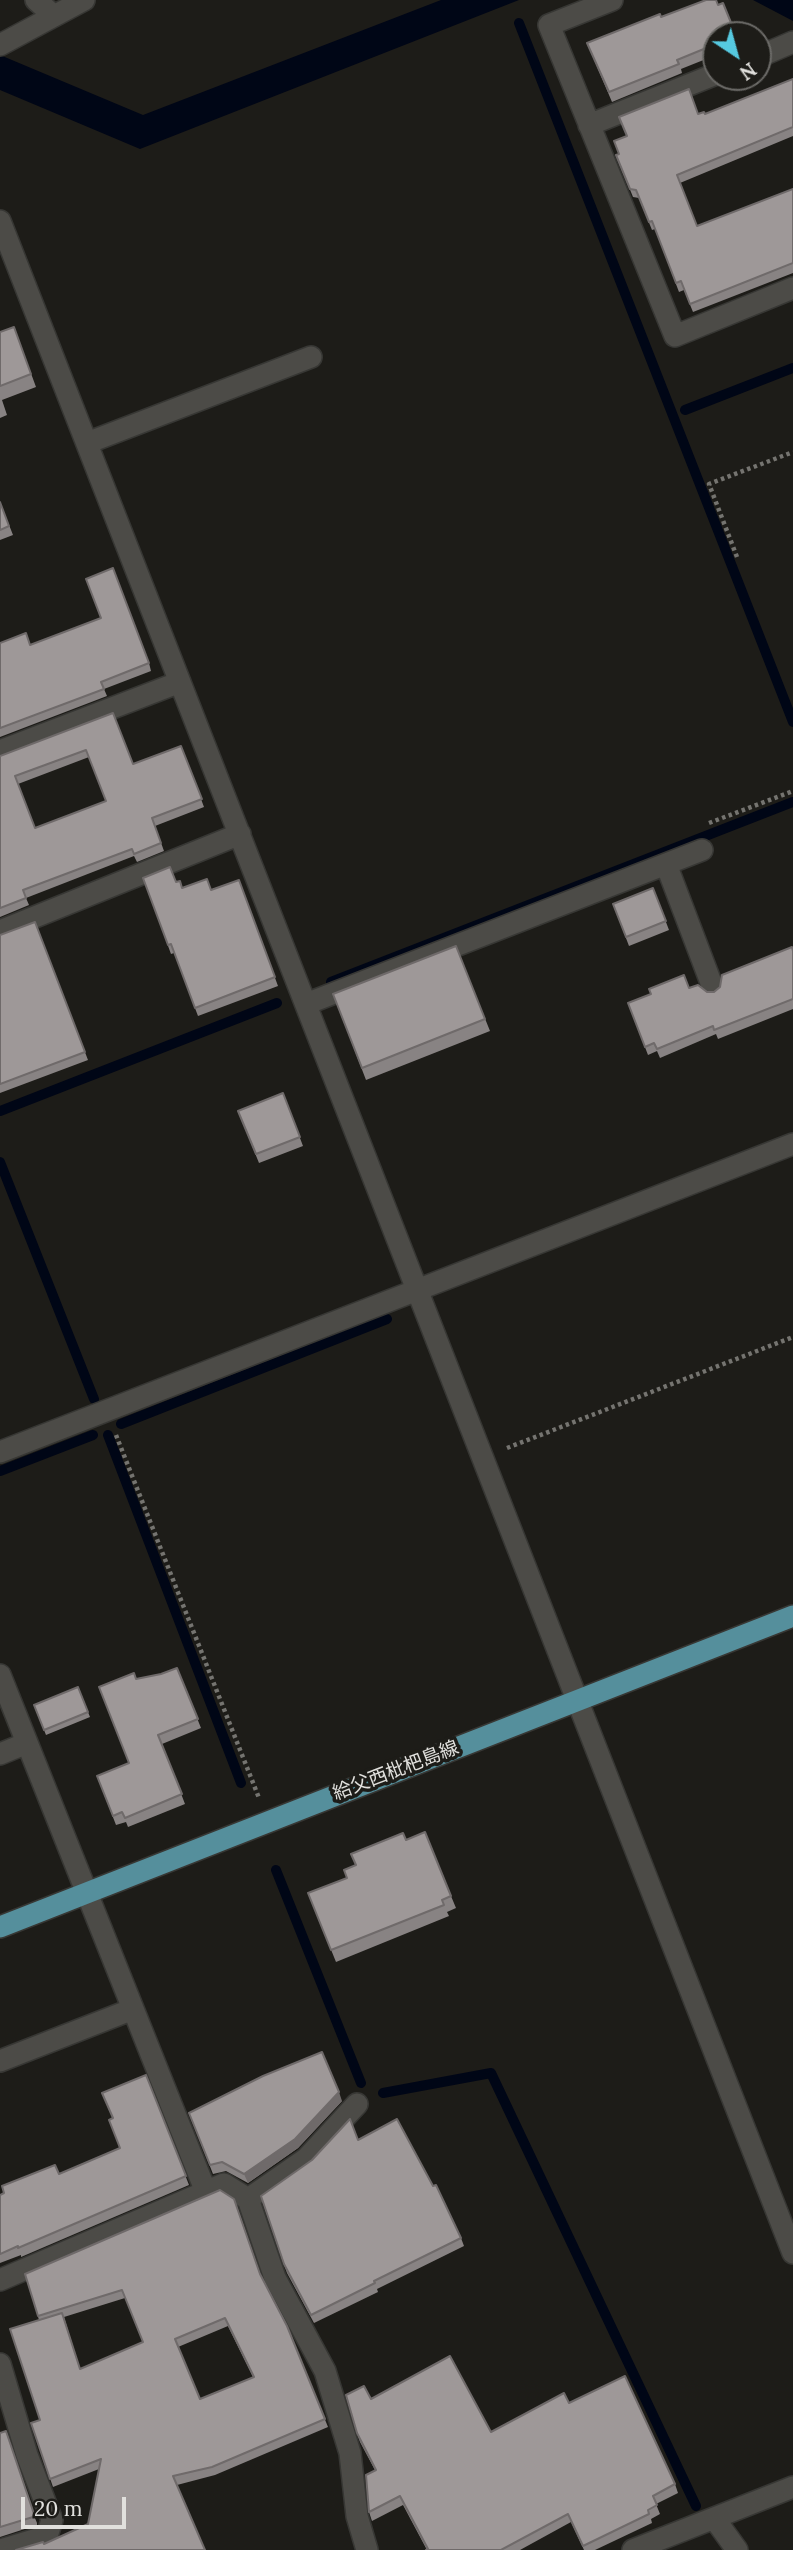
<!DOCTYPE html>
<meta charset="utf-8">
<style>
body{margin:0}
#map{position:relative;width:793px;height:2550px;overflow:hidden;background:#1d1c18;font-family:Lora,serif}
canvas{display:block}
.north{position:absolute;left:702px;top:21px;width:70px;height:70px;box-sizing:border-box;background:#1d1c18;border:2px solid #6b6a67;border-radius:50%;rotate:144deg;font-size:19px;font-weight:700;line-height:28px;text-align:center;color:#e1e0dd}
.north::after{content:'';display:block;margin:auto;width:24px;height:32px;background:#56c9e0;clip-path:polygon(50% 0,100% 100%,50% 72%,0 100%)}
.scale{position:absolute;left:21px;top:2497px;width:105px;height:32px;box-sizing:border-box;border:4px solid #e1e0dd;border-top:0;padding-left:9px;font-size:21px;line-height:24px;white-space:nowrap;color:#e1e0dd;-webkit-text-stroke:5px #1d1c18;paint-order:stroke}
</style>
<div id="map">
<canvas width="793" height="2550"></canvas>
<div class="north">N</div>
<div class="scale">20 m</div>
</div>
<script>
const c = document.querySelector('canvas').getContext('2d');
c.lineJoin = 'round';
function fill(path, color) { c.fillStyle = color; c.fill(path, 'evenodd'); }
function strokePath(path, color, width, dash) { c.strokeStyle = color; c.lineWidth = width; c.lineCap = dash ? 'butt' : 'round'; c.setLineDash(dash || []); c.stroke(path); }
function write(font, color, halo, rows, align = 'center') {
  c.font = font + ' Lora,"Noto Sans JP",serif'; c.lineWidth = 7; c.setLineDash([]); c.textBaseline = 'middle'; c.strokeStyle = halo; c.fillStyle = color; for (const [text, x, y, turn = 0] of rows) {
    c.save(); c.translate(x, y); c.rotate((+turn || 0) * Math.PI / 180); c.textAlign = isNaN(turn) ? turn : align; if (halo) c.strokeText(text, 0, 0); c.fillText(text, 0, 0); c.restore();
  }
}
const water = new Path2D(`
 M441 0H519L140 149 0 90V55L143 115Z
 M753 0H793V21Z`);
const stream = new Path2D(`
 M519 23 793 722
 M685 410 793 368
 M331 982 793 802
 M0 1111 277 1003
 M0 1162 94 1399
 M121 1424 387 1319
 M108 1435 241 1783
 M0 1471 93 1435
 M276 1870 361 2083
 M383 2093 491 2073 696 2506`);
const path = new Path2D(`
 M737 557 709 484 793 452
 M709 823 793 791
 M116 1435 259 1798
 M507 1448 793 1337`);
const minor = new Path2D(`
 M36 0 54 16
 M612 0 549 25 675 336 793 288
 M0 45 84 0
 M758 57 793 42
 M589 125 716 74
 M0 221 793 2253
 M87 443 311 357
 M0 751 180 682
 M666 864 713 988
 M0 931 240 834
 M306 1004 702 850
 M0 1452 793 1144
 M0 1675 206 2192
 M0 1754 27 1743
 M0 2061 133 2009
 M248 2199 307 2158 357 2104
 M0 2280 224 2184 248 2199 275 2278 325 2371 350 2453 357 2516 367 2550
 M0 2364 27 2455 52 2520 47 2536 1 2550
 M714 2518 737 2550
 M633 2550 793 2487`);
const major = new Path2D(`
 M0 1927 793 1616`);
const wall = new Path2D(`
 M661 17 716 35V55L681 69 682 73 612 102 587 43Z
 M793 79V136L680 183 697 226 793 189V273L693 312 684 290 679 292 655 229 652 230 639 198 633 197 616 155 698 114H705Z
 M14 327 36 387 2 400 7 415 0 418V332Z
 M0 502 13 535 0 540Z
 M0 643 30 645 149 663 151 671 104 689 107 696 0 737Z
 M113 713 133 764 181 746 204 807 155 826 164 851 137 862 134 856 26 898 29 905 0 917V756ZM89 757 106 801 35 828 18 784Z
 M143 878 176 882 182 888 211 890 239 880 278 986 198 1016 174 953 171 954Z
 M653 888 669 930 629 946 613 904Z
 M35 922 88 1060 0 1093V935Z
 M456 946 490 1031 366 1080 333 994Z
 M793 951V1009L718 1039 716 1034 660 1058 657 1051 648 1055 628 1003 689 988 707 992H714Z
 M283 1093 303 1146 259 1163 238 1111Z
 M177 1668 201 1728 162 1744 185 1804 128 1827 126 1822 116 1825 97 1776 129 1763 136 1679 161 1674Z
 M78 1687 90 1717 46 1735 34 1705Z
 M406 1840 451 1896 456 1908 447 1912 449 1916 336 1962 313 1905 347 1878 355 1865Z
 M146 2075 189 2185 21 2257V2255L0 2263V2195L59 2174 120 2148 112 2118Z
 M342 2101 298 2148 248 2183 226 2171 213 2174 189 2113Z
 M358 2140 461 2238 464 2246 377 2289 378 2292 314 2323 287 2273 261 2196Z
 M25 2274 260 2275 287 2326 328 2427 215 2475 177 2485 44 2544 88 2524 99 2469 53 2487 31 2423 40 2420 39 2320ZM125 2298 143 2342 80 2369 64 2317ZM228 2326 253 2377 200 2399 178 2347Z
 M371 2399 491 2432 569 2403 675 2484 678 2493 656 2504 660 2514 651 2519 652 2523 595 2550H584L571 2522 520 2550H426H427L403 2505 372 2521 369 2512 375 2470 360 2442 357 2433Z
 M0 2433 37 2523V2525L0 2537Z`);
const shadedWall = new Path2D(`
 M339 2092 342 2101 298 2148 248 2183 244 2174Z`);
const building = new Path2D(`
 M706 0H716L718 5 723 3 736 35H716V44L677 60 679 64 609 92 587 43 660 14 661 17Z
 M793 79V127L677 175 697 226 793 189V263L690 304 681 281 676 283 652 221 649 222 636 190 630 189 616 155 619 154 614 141 627 136 619 117 689 89 698 114 704 112 705 114Z
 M14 327 31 374 0 386V332Z
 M0 502 9 526 0 530Z
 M113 568 149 663 101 682 104 689 0 728V643L26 633 30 645 101 618 86 579Z
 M113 713 133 764 181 746 202 799 152 818 161 843 134 854 132 849 23 890 26 898 0 908V756ZM86 750 106 801 35 828 15 776Z
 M170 867 176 882 180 881 182 888 207 879 211 890 239 880 275 977 195 1008 171 944 168 945 143 878Z
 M653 888 666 921 626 937 613 904Z
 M35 922 85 1052 0 1084V935Z
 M456 946 485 1019 362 1068 333 994Z
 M792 947 793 951V999L714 1030 713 1026 657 1049 654 1043 645 1047 628 1003 651 994 649 989 684 975 689 988 698 985 707 992H714L720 987 722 975Z
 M283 1093 300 1137 256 1154 238 1111Z
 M177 1668 198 1719 158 1735 182 1794 125 1818 122 1812 113 1816 97 1776 129 1763 99 1687 134 1673 136 1679 161 1674Z
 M78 1687 88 1712 44 1730 34 1705Z
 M425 1832 451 1896 442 1900 444 1905 331 1950 308 1893 347 1878 344 1870 356 1865 351 1854 403 1833 406 1840Z
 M322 2052 339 2092 295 2139 244 2174 222 2162 210 2165 189 2113 263 2076Z
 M146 2075 186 2176 18 2248V2246L0 2254V2195L4 2193 2 2186 55 2165 59 2174 120 2148 109 2120 113 2118 102 2093Z
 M350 2119 358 2140 397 2119 433 2186 436 2185 461 2238 374 2281 375 2283 311 2315 284 2264 261 2196 312 2160Z
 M220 2190 234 2199 260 2274 287 2326 325 2419 212 2467 173 2476 205 2550H16L43 2542 44 2544 88 2524 101 2459 50 2479 31 2423 40 2420 10 2329 62 2313 80 2369 143 2342 122 2290 38 2316 25 2274ZM225 2318 254 2377 200 2399 175 2339Z
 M450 2356 491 2432 564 2393 569 2403 625 2376 675 2484 653 2496 657 2505 648 2510 649 2514 583 2546 568 2514 501 2550H426L428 2549 400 2496 369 2512 366 2475 376 2470 357 2433 346 2395 364 2386 371 2399Z
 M6 2431 34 2514 33 2517 0 2527V2433Z`);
const streetNames = [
 ["給父西枇杷島線",396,1771,-21]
];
fill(water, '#000616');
strokePath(stream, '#000616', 10);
strokePath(minor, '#373734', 24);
strokePath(major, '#373734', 24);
strokePath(path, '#757470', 4.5, [3.5, 3.5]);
strokePath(minor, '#4c4b47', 21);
strokePath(major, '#558f9c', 21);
fill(wall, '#888383');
fill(shadedWall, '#6f6a6a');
fill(building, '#9e9898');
strokePath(building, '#6f6a6a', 2);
write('19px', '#e1e0dd', '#1d1c18', streetNames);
</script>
